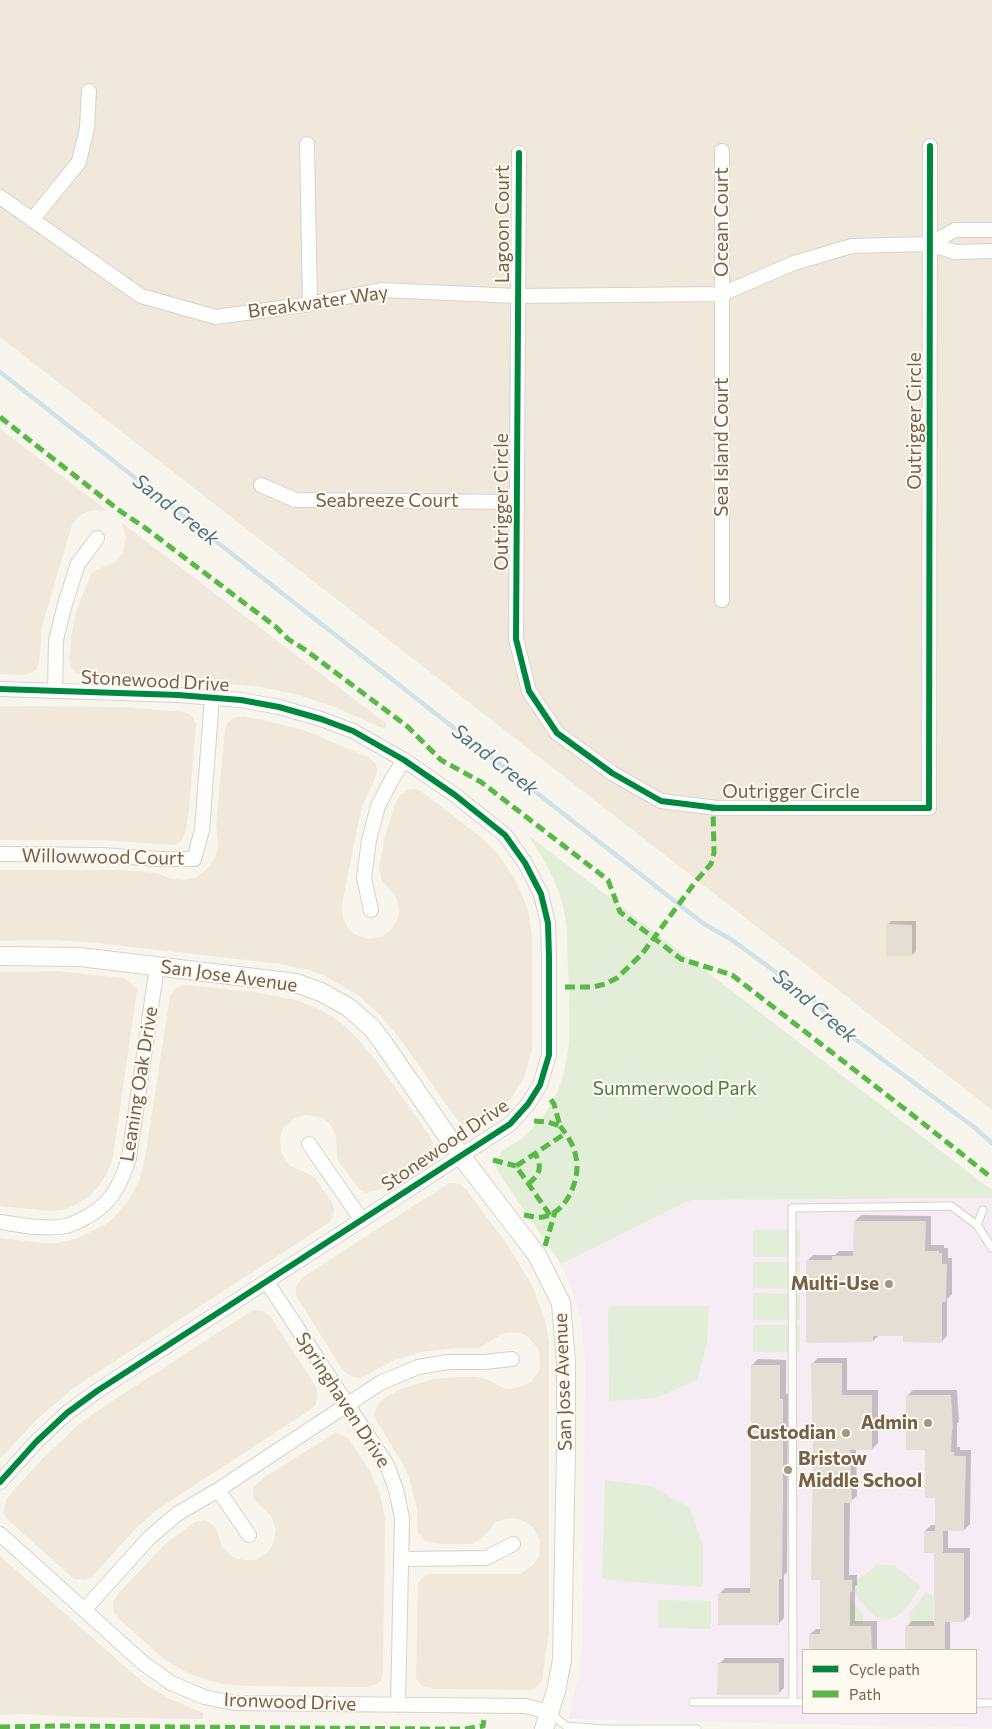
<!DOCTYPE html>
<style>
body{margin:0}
#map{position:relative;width:992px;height:1729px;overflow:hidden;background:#f8f5ed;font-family:Commissioner,sans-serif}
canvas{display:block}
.legend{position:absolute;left:802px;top:1649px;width:175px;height:65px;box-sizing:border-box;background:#fefaef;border:1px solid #c8bdae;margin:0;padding:6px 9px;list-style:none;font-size:15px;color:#76614d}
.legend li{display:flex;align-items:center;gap:10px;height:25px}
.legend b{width:25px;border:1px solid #c8bdae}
</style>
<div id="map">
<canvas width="992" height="1729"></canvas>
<ul class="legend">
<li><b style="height:6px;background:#00873e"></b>Cycle path</li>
<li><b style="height:6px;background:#58b947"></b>Path</li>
</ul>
</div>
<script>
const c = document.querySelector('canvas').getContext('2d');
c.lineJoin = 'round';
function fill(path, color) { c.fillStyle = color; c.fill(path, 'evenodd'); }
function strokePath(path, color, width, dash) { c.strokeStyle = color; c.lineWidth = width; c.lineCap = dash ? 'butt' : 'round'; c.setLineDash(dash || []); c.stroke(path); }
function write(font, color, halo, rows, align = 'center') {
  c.font = font + ' Commissioner,sans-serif'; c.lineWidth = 4; c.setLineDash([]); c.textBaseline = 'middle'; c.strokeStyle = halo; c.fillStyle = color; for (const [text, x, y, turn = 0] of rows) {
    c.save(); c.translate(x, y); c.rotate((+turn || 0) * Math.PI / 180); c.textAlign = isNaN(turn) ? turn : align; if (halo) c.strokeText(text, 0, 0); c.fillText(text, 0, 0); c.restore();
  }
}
const residential = new Path2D(`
 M0 0H992V1110L0 337Z
 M0 429 108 511 96 510 87 512 79 516 72 525 42 626 39 663 36 670 26 675 0 674Z
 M122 523 387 724 384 729 335 707 299 695 261 687 142 676 77 674 71 667 69 658 72 631 77 609 92 572 115 562 123 553 126 538Z
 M0 706 124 707 184 712 191 715 196 723V727L189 809 186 831 183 839 179 843 173 845 100 840H0Z
 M244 716 304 730 368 757 375 763 377 768 376 776 363 804 360 815 342 904 343 917 348 928 354 934 368 939 381 937 390 931 397 921 399 914 397 899 394 894 382 881 379 867 384 841 393 809 399 796 408 790 416 789 421 791 482 838 497 853 514 877 528 909 532 936V1049L524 1078 511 1099 488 1119 475 1127 465 1126 458 1121 400 1039 380 1015 358 995 323 975 309 970 280 964 96 943 56 940 0 941V870H121L157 873 171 879 184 880 196 877 205 871 215 858 218 846 216 825 225 729 227 724 233 718Z
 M56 971 123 978 132 984 137 990 113 1157 107 1174 98 1187 89 1197 75 1205 63 1210 50 1211 0 1206V972Z
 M186 985 254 992 296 1000 317 1008 338 1020 357 1038 377 1062 431 1138 433 1143 432 1151 427 1159 381 1189 367 1193 360 1190 338 1161 337 1157 336 1136 330 1124 325 1120 314 1116 305 1115 294 1119 284 1127 280 1138 281 1152 290 1166 311 1175 315 1178 331 1201 334 1208V1212L330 1222 75 1387 37 1419 0 1459V1238L43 1243H58L78 1238 105 1225 115 1216 129 1200 139 1181 145 1158 170 996 177 987Z
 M449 1183 460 1184 465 1188 506 1243 532 1285 546 1323 549 1342V1632L542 1680 538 1686 531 1690 433 1689 422 1686 416 1679 418 1583 423 1577 430 1574H520L533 1565 539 1557 540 1540 533 1528 526 1522 518 1519 509 1518 496 1522 483 1537 472 1544H440L425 1541 418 1533 417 1510 409 1478 404 1466 376 1420 374 1415 377 1405 383 1399 401 1389 433 1379 461 1377H476L486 1379 504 1388 511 1389 526 1385 532 1381 539 1371 540 1364V1355L538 1348 528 1337 521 1333 510 1332 502 1334 479 1348H455L422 1352 395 1360 360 1378 353 1377 344 1372 296 1296V1286L303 1277Z
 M253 1310 263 1311 271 1317 316 1387 318 1395 316 1404 313 1408 158 1509 136 1528 92 1577 85 1580 74 1579 7 1519 4 1513V1508L6 1499 42 1459 79 1424 100 1409Z
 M335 1433 348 1438 370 1471 380 1494 385 1519 383 1671 381 1680 377 1684 365 1687 246 1686 221 1684 204 1679 188 1673 165 1660 117 1617 114 1613 113 1602 117 1595 165 1544 195 1522 205 1520 213 1525 216 1528 222 1547 234 1558 244 1560H255L268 1552 273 1544 276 1529 271 1516 256 1502 253 1497 254 1487 263 1478Z
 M0 1556 146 1685 170 1699 203 1713V1719L79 1717 28 1714 0 1715Z`);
const education = new Path2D(`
 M992 1198V1728L568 1719 580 1671 583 1642 585 1360 581 1319 570 1285 561 1264 691 1200ZM803 1650H976V1713H803Z`);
const green = new Path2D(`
 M528 835 992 1190V1198L691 1200 561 1264 498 1172C496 1167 495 1162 498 1157 502 1149 514 1144 521 1139 537 1126 550 1109 558 1090 574 1052 569 1008 568 967 567 945 568 924 562 903 555 877 543 857 528 835Z
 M753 1230H800V1257H753Z
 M753 1262H800V1289L753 1288Z
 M753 1293 800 1294V1320H753Z
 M611 1306H709L707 1344 697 1380 655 1398 609 1401 608 1309Z
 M753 1325H800V1352H753Z
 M605 1480 650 1486 690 1508 703 1545V1587L606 1580 602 1577Z
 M877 1565H894L920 1586C918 1592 913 1597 910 1603 893 1626 876 1624 861 1601 856 1595 853 1591 853 1583Z
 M926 1592 933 1597V1624H909L910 1613Z
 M850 1598 863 1615V1624H850Z
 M658 1600 711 1601V1629L658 1628Z`);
const shadow = new Path2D(`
 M891 921H916V951L912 955 888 925Z
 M861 1215 931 1216V1245H944V1248H948V1258H952V1294L947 1299V1336L941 1342 905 1335H879L873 1341 807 1261 813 1255H835L839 1251H855V1221Z
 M818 1358H847V1390H878V1443L872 1449H856L857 1496 850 1502 849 1575H857V1585L855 1586V1621H877V1650H810V1634L816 1629H822V1579L814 1454 812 1364Z
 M758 1359 786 1360V1394H788L787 1572 784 1575V1618L778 1624 719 1594 725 1588H751L752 1365Z
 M913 1390H957L959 1422 957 1423V1447H960V1450H971L970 1524 964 1530H948V1548H970V1615L964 1621H950V1649L949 1650H907L906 1627 912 1621H936V1552L925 1531 931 1525H936V1497L926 1449 907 1396Z
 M725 1658H784V1688L778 1694 719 1664Z`);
const stream = new Path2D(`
 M0 372 704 924 732 940 777 973 814 1001 840 1028 974 1127 992 1143`);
const building = new Path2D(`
 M886 924 912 925V956H886Z
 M854 1221H926L925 1251H939V1253H942V1264H947L946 1302H942V1343L903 1342V1336H873V1342L806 1343V1260H832V1256H853Z
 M811 1363H842V1395H872V1450H850L852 1503H844V1580H852V1592H850V1626H871L872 1650H809V1634H820V1580H811L813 1454Z
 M751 1365H780V1399H783V1503L782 1579H779V1625H718V1593H750Z
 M906 1395H951L953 1429H952L951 1452H954V1456H966L964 1531H943V1553H964V1622H945V1650H905V1626H934V1553H924V1531H935V1498H925V1450H906Z
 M718 1663H779V1695H717Z`);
const service = new Path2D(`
 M977 1225 983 1210
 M693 1702H803
 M793 1702 792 1208 951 1206 977 1225 992 1248
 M976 1703H992
 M550 1713 566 1726 603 1729H697`);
const minor = new Path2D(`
 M307 144 310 304
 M722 151V600
 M519 153 516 639 529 691 557 733 612 773 661 801 717 808H929L930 146
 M0 197 141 296 216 317 310 304 381 290 518 296 722 294 794 263 852 246 930 244 955 252 992 251
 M32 220 79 162 87 128 89 91
 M930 244 955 230H992
 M261 485 295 500 516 502
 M0 689 178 695 241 700 279 707 321 719 353 731 404 760 455 795 505 835 525 863 541 894 548 923 549 957V1055L540 1085 528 1104 510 1124 97 1391 67 1413 36 1442 0 1482
 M55 691 56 640 65 604 78 564 97 538
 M0 854 101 855 158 859H194L202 830 212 698
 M371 910 364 878 369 840 378 806 392 779 404 760
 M309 1144 361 1219
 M0 1222C21 1225 45 1230 66 1226 71 1225 76 1222 81 1220 110 1206 120 1187 129 1158L157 966
 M267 1282 387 1465 396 1490 402 1518 398 1705
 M218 1490 249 1535
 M0 1534 143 1663 171 1683 204 1697 234 1703 526 1706 549 1712
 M402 1559 486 1558 513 1544
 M85 1609 149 1538 177 1514 218 1490 380 1383 418 1367 448 1362H484L512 1359`);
const tertiary = new Path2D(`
 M0 956 80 957 296 983 321 992 348 1007 371 1027 384 1044 461 1156 537 1255 561 1303 566 1362V1450L562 1660 556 1691 544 1729`);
const quiet = new Path2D(`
 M0 417 120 511 144 527 276 627 288 639 304 649 408 727 441 760 481 782 608 880 620 912 681 959 732 975 910 1113 992 1178
 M565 987H593L605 984 617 978 642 954 696 881 711 864 714 853 713 807
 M534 1121 548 1122 560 1126 554 1104 549 1097
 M493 1160 516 1166
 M528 1184C541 1174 542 1167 535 1153
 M524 1215C530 1216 537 1218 543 1217 567 1213 581 1178 576 1157 574 1145 567 1135 560 1126
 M550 1215 516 1166 566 1133
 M545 1246 555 1212
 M0 1727 59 1726 433 1729H464L483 1726 484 1720`);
const cycleway = new Path2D(`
 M519 153 516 639 529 691 557 733 612 773 661 801 717 808H929L930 146
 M0 689 178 695 241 700 279 707 321 719 353 731 404 760 455 795 505 835 525 863 541 894 548 923 549 957V1055L540 1085 528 1104 510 1124 97 1391 67 1413 36 1442 0 1482`);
const markers = [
 [889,1284,5,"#a49585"],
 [928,1423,5,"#a49585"],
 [846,1433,5,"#a49585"],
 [788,1470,5,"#a49585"]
];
const streetNames = [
 ["Ocean Court",722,222,-90],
 ["Lagoon Court",503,224,-90],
 ["Breakwater Way",318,302,-8],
 ["Outrigger Circle",915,421,-90],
 ["Sea Island Court",722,447,-90],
 ["Seabreeze Court",387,501],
 ["Outrigger Circle",502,502,-90],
 ["Stonewood Drive",155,681,3],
 ["Outrigger Circle",791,792],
 ["Willowwood Court",103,857,1],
 ["San Jose Avenue",229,976,8],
 ["Leaning Oak Drive",139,1084,-81],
 ["Stonewood Drive",445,1145,-34],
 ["San Jose Avenue",563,1382,-92],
 ["Springhaven Drive",343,1400,57],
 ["Ironwood Drive",290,1702,2]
];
const parkNames = [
 ["Summerwood Park",675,1089]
];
const poiNames = [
 ["Multi-Use",879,1284],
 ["Admin",918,1423],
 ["Custodian",836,1433],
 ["Bristow",798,1459,"left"],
 ["Middle School",798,1481,"left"]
];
const waterNames = [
 ["Sand Creek",176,510,38],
 ["Sand Creek",495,760,38],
 ["Sand Creek",815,1006,40]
];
fill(residential, '#f0e9db');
fill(education, '#f6ecf3');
fill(green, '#e3eed8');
fill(shadow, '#0003');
strokePath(stream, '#cfe2e7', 4.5);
fill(building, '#e4ded4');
strokePath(service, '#d7d2cb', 9);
strokePath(minor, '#d7d2cb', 16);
strokePath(tertiary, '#d7d2cb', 20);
strokePath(service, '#fefefc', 7);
strokePath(minor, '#fefefc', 14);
strokePath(tertiary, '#fefefc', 18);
strokePath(quiet, '#58b947', 5, [10, 5]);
strokePath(cycleway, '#00873e', 6);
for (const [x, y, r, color] of markers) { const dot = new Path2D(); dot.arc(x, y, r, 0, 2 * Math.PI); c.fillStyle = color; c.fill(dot); strokePath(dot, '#fefaef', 2); }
write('19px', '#76614d', '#fefaef', streetNames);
write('19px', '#4e7b45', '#fefaef', parkNames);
write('bold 19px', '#76614d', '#fefaef', poiNames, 'right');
write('italic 20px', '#477588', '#fefaef', waterNames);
</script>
